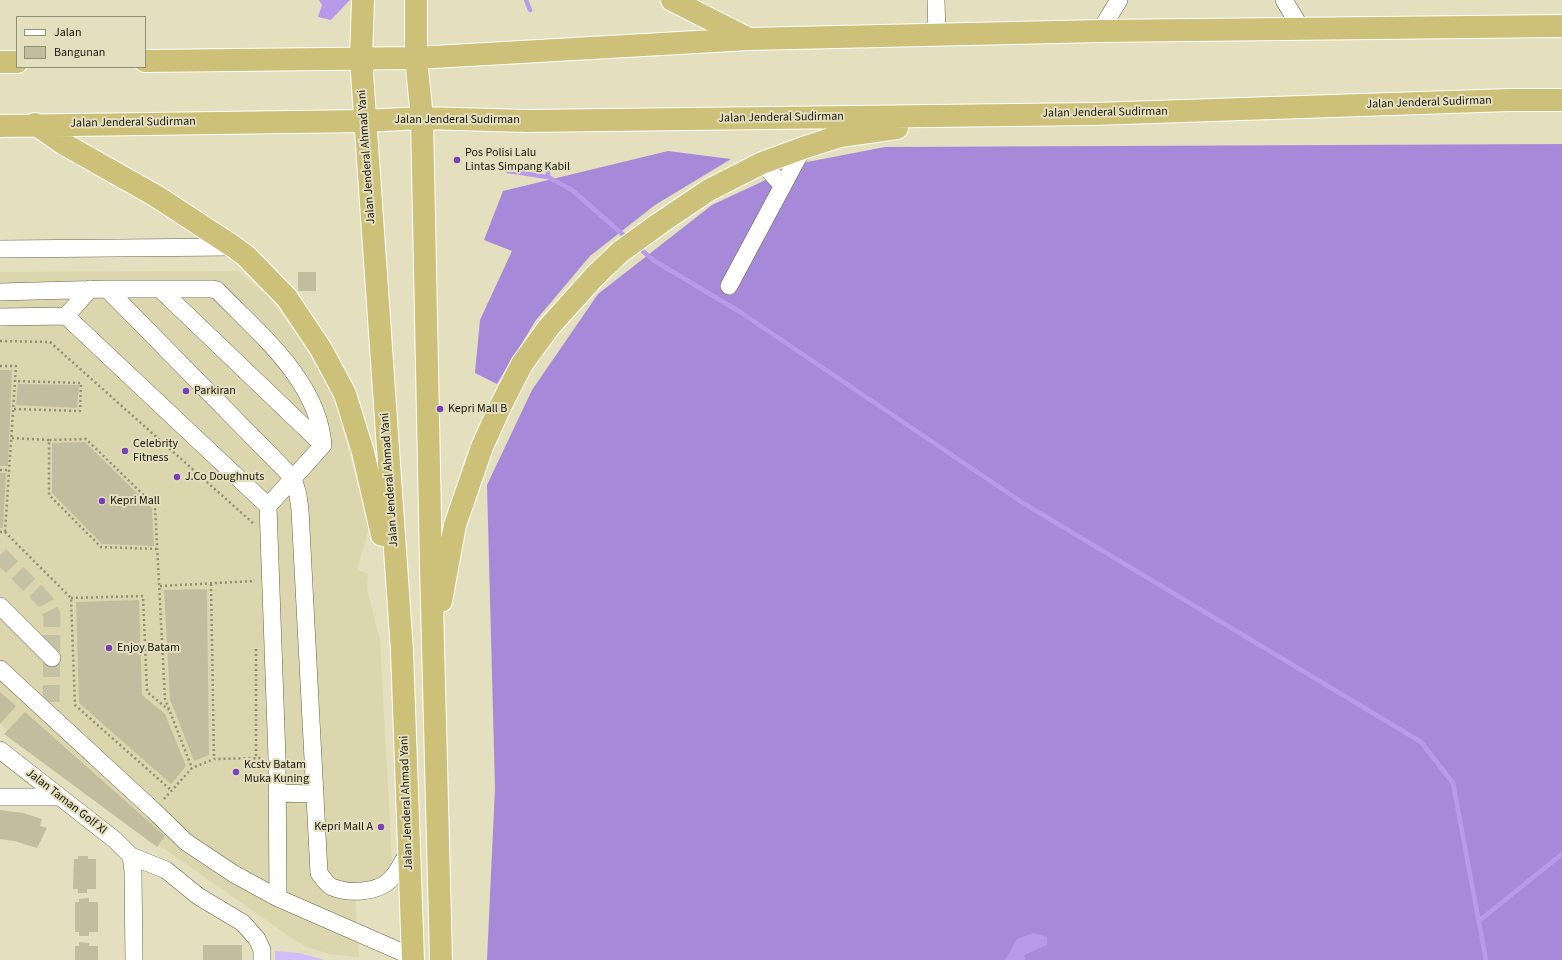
<!DOCTYPE html>
<style>
body{margin:0}
#map{position:relative;width:1562px;height:960px;overflow:hidden;background:#e4dfbf;font-family:"Source Sans 3",sans-serif}
canvas{display:block}
.legend{position:absolute;left:16px;top:16px;width:130px;height:52px;box-sizing:border-box;background:#e4dfbf;border:1px solid #928f77;margin:0;padding:5px 7px;list-style:none;font-size:12px;color:#18160b}
.legend li{display:flex;align-items:center;gap:8px;height:20px}
.legend b{width:20px;border:1px solid #928f77}
</style>
<div id="map">
<canvas width="1562" height="960"></canvas>
<ul class="legend">
<li><b style="height:5px;background:#fff"></b>Jalan</li>
<li><b style="height:11px;background:#c2bd9e"></b>Bangunan</li>
</ul>
</div>
<script>
const c = document.querySelector('canvas').getContext('2d');
c.lineJoin = 'round';
function fill(path, color) { c.fillStyle = color; c.fill(path, 'evenodd'); }
function strokePath(path, color, width, dash) { c.strokeStyle = color; c.lineWidth = width; c.lineCap = dash ? 'butt' : 'round'; c.setLineDash(dash || []); c.stroke(path); }
function write(font, color, halo, rows, align = 'center') {
  c.font = font + ' "Source Sans 3",sans-serif'; c.lineWidth = 4; c.setLineDash([]); c.textBaseline = 'middle'; c.strokeStyle = halo; c.fillStyle = color; for (const [text, x, y, turn = 0] of rows) {
    c.save(); c.translate(x, y); c.rotate((+turn || 0) * Math.PI / 180); c.textAlign = isNaN(turn) ? turn : align; if (halo) c.strokeText(text, 0, 0); c.fillText(text, 0, 0); c.restore();
  }
}
const built = new Path2D(`
 M238 271 268 296 299 338 315 364 332 388 369 528 357 570 368 574 367 590 380 640 392 861 389 870 378 880 354 885 359 957 330 954 315 950 305 946 293 939 163 848 36 755 0 724V272Z`);
const green = new Path2D(`
 M275 951 299 953 325 960H275Z`);
const forest = new Path2D(`
 M1562 144V960H487L495 788 487 485 532 390 598 294 712 205 802 163 885 147Z
 M668 151 731 159 655 205 590 256 536 320 497 384 475 373 480 320 512 251 484 240 503 191Z`);
const water = new Path2D(`
 M319 0H350L331 20 318 17 322 5Z
 M1033 933 1047 937V945L1024 955 1025 960H1005L1017 939Z`);
const stream = new Path2D(`
 M526 0 530 10
 M548 165V177
 M508 171 548 177 572 190 628 239
 M637 246 653 260 740 312 1023 503 1421 742 1453 783 1486 960
 M1479 921 1562 854`);
const building = new Path2D(`
 M298 272H316V291H298Z
 M0 370H12L8 466H0Z
 M18 384 79 385 77 408 16 405Z
 M85 442 152 508 154 546 102 544 52 493V443Z
 M0 473H6L3 528H0Z
 M207 589 209 755 194 761 170 699 164 590Z
 M139 600 142 695 165 714 186 766 171 784 79 703 76 602Z
 M0 692 16 706 0 724Z
 M25 712 165 836 157 847 4 734Z
 M0 810 23 813 42 819 40 826 47 828 37 848 14 841 0 839Z
 M78 856H88V859H96V889H87V893H78V889H73L74 859H78Z
 M89 898V902H98V932H89V936H79V932H75V902H79V899Z
 M79 942 89 943V946H98V960H75V946H79Z
 M203 945H242V960H203Z`);
const minorTunnel = new Path2D(`
 M0 555 45 601 52 615 51 714`);
const path = new Path2D(`
 M0 341 50 342 254 524
 M0 366H16L5 532
 M14 409 80 411 81 383 15 381
 M12 438 49 440
 M0 470H10
 M0 532H5L71 598 75 705 172 791
 M157 549 101 547 49 495V440L86 439 155 506 165 699 192 768
 M211 584 214 759
 M160 586 255 581
 M71 598 143 596 147 692 169 710
 M256 649V758
 M164 799 192 768 214 759 263 758`);
const minor = new Path2D(`
 M936 0 937 35
 M1284 0 1302 30
 M1100 31 1119 0
 M762 163 783 186
 M0 249 234 247
 M729 286 803 148
 M107 289 293 478 298 495 300 510 319 873C323 878 326 884 332 887 348 894 377 893 390 880 398 873 403 860 409 851
 M160 289 323 445
 M0 292 107 289H211L217 290C259 334 318 380 323 445L268 506
 M66 316 90 289
 M0 317 66 316 268 506 277 758 278 898
 M0 606 52 658
 M0 669 153 810 186 842 234 874 278 898 413 957
 M0 750 115 840 131 856 166 870 198 896 243 923 257 939 262 950V960
 M277 793 315 794
 M0 797H59
 M131 856 133 871 134 960`);
const highway = new Path2D(`
 M363 0 361 58 402 651 413 960
 M416 0V58L422 118 431 566 441 960
 M672 0 747 38
 M145 61 416 58 749 39 1100 31 1562 26
 M0 62H17
 M35 124 64 144 156 196 234 247 246 256 287 298 321 349 345 394 363 452 382 535
 M0 126 364 121 422 118 527 121 1094 114 1510 100H1562
 M441 601 455 525 482 447 501 405 522 364 549 327 595 276 620 252 660 223 709 190 762 163 803 148 840 136 897 128`);
const markers = [
 [457,160,4,"#7641b8"],
 [186,391,4,"#7641b8"],
 [440,409,4,"#7641b8"],
 [125,451,4,"#7641b8"],
 [177,477,4,"#7641b8"],
 [102,501,4,"#7641b8"],
 [109,648,4,"#7641b8"],
 [236,772,4,"#7641b8"],
 [381,827,4,"#7641b8"]
];
const streetNames = [
 ["Jalan Jenderal Sudirman",1429,103,-2],
 ["Jalan Jenderal Sudirman",1105,113,-1],
 ["Jalan Jenderal Sudirman",781,118,-1],
 ["Jalan Jenderal Sudirman",457,120],
 ["Jalan Jenderal Sudirman",133,123,-1],
 ["Jalan Jenderal Ahmad Yani",367,157,-94],
 ["Jalan Jenderal Ahmad Yani",390,480,-94],
 ["Jalan Taman Golf XI",66,802,38],
 ["Jalan Jenderal Ahmad Yani",407,803,-92]
];
const poiNames = [
 ["Pos Polisi Lalu",465,153],
 ["Lintas Simpang Kabil",465,167],
 ["Parkiran",194,391],
 ["Kepri Mall B",448,409],
 ["Celebrity",133,444],
 ["Fitness",133,458],
 ["J.Co Doughnuts",185,477],
 ["Kepri Mall",110,501],
 ["Enjoy Batam",117,648],
 ["Kcstv Batam",244,765],
 ["Muka Kuning",244,779],
 ["Kepri Mall A",373,827,"right"]
];
fill(built, '#dcd6ae');
fill(green, '#d2bdfa');
fill(forest, '#a789d9');
fill(water, '#b89aeb');
strokePath(stream, '#b89aeb', 4.5);
fill(building, '#c2bd9e');
strokePath(minorTunnel, '#c5c1a4', 17, [17, 8]);
strokePath(minor, '#686347', 18);
strokePath(highway, '#fff', 24);
strokePath(path, '#918d76', 2.5, [2, 3]);
strokePath(minor, '#fff', 17);
strokePath(highway, '#cdc179', 22);
for (const [x, y, r, color] of markers) { const dot = new Path2D(); dot.arc(x, y, r, 0, 2 * Math.PI); c.fillStyle = color; c.fill(dot); strokePath(dot, '#e4dfbf', 1.5); }
write('12px', '#18160b', '#e4dfbf', streetNames);
write('12px', '#18160b', '#e4dfbf', poiNames, 'left');
</script>
